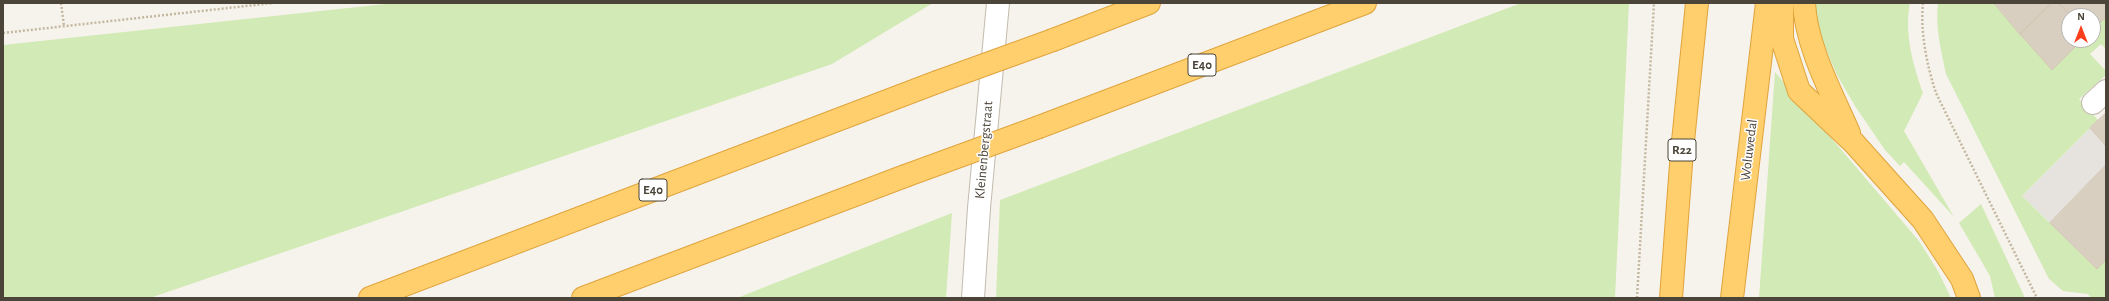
<!DOCTYPE html>
<style>
body{margin:0}
#map{position:relative;width:2109px;height:301px;overflow:hidden;background:#f6f3ec;font-family:"Alegreya Sans",sans-serif}
canvas{display:block}
.frame{position:absolute;inset:0;border:4px solid #4b4439;pointer-events:none}
.north{position:absolute;left:2061px;top:8px;width:40px;height:40px;box-sizing:border-box;background:#fff;border:1px solid #b7b4b0;border-radius:50%;rotate:0deg;font-size:11px;font-weight:700;line-height:16px;text-align:center;color:#4b4439}
.north::after{content:'';display:block;margin:auto;width:14px;height:18px;background:#fc3f1d;clip-path:polygon(50% 0,100% 100%,50% 72%,0 100%)}
</style>
<div id="map">
<canvas width="2109" height="301"></canvas>
<div class="frame"></div>
<div class="north">N</div>
</div>
<script>
const c = document.querySelector('canvas').getContext('2d');
c.lineJoin = 'round';
function fill(path, color) { c.fillStyle = color; c.fill(path, 'evenodd'); }
function strokePath(path, color, width, dash) { c.strokeStyle = color; c.lineWidth = width; c.lineCap = dash ? 'butt' : 'round'; c.setLineDash(dash || []); c.stroke(path); }
function write(font, color, halo, rows, align = 'center') {
  c.font = font + ' "Alegreya Sans",sans-serif'; c.lineWidth = 3; c.setLineDash([]); c.textBaseline = 'middle'; c.strokeStyle = halo; c.fillStyle = color; for (const [text, x, y, turn = 0] of rows) {
    c.save(); c.translate(x, y); c.rotate((+turn || 0) * Math.PI / 180); c.textAlign = isNaN(turn) ? turn : align; if (halo) c.strokeText(text, 0, 0); c.fillText(text, 0, 0); c.restore();
  }
}
const industrial = new Path2D(`
 M2090 128 2106 146V165L2050 223 2022 196Z`);
const green = new Path2D(`
 M395 3H933L832 64 150 298H3V45Z
 M1521 3H1629L1615 298H996L1000 200Z
 M1815 3H1910C1904 33 1913 65 1923 93L1904 131 1954 217 1904 162 1900 166 1885 150 1855 106 1837 75 1818 31Z
 M1938 3H1994L2052 70 2082 40H2093V30L2106 17V49L2101 44 2090 54 2106 71V75L2079 99 2098 120 2022 196 2097 269 2106 260V298H2091L2088 294 2063 291 2049 279 1946 74C1941 50 1935 27 1938 3Z
 M1775 72 1919 241 1938 271 1951 298H1759Z
 M1981 204 2025 298H1995L1990 276 1959 223Z
 M952 213 946 298H737Z`);
const building = new Path2D(`
 M1994 3H2052L2020 34Z
 M2052 3H2059L2071 16H2069V40H2082L2052 70 2020 34Z
 M2059 3H2106V17L2093 30V16H2071Z
 M2106 113V146L2090 128Z
 M2106 165V260L2097 269 2050 223Z`);
const path = new Path2D(`
 M61 3 64 26
 M1923 3C1920 32 1927 66 1936 93L2037 298
 M3 33 273 3
 M1637 298 1654 3`);
const minor = new Path2D(`
 M2093 103 2106 91
 M973 298 979 208 998 3`);
const highway = new Path2D(`
 M1782 3V39L1799 91 1854 143 1923 220 1962 279 1969 298
 M1804 3C1806 46 1832 94 1849 133
 M1053 40 1149 3
 M1039 127 1365 3
 M370 298 937 82
 M583 298 905 176
 M1671 298 1682 151 1697 3
 M1732 298 1767 3`);
const highwayBridge = new Path2D(`
 M937 82 1053 40
 M905 176 1039 127`);
const shields = [
 [1202,65,28],
 [1682,150,28],
 [653,190,28]
];
const shieldNames = [
 ["E40",1202,65],
 ["R22",1682,150],
 ["E40",653,190]
];
const streetNames = [
 ["Kleinenbergstraat",984,150,-85],
 ["Woluwedal",1749,150,-83]
];
fill(industrial, '#e6e2dd');
fill(green, '#d2eab5');
fill(building, '#d8cfc1');
strokePath(building, '#d3c7b4', 1);
strokePath(minor, '#c2bbae', 24);
strokePath(highway, '#e0a43c', 24);
strokePath(path, '#c4b79f', 2.5, [2, 2]);
strokePath(minor, '#fff', 22);
strokePath(highway, '#ffcf6e', 22);
strokePath(highwayBridge, '#e0a43c', 24, []);
strokePath(highwayBridge, '#ffcf6e', 22);
for (const [x, y, w] of shields) { const box = new Path2D(); box.roundRect(x - w / 2, y - 11, w, 22, 3); c.fillStyle = '#fff'; c.fill(box); strokePath(box, '#4b4439', 1); }
write('bold 13px', '#4b4439', null, shieldNames);
write('14px', '#4b4439', '#fff', streetNames);
</script>
